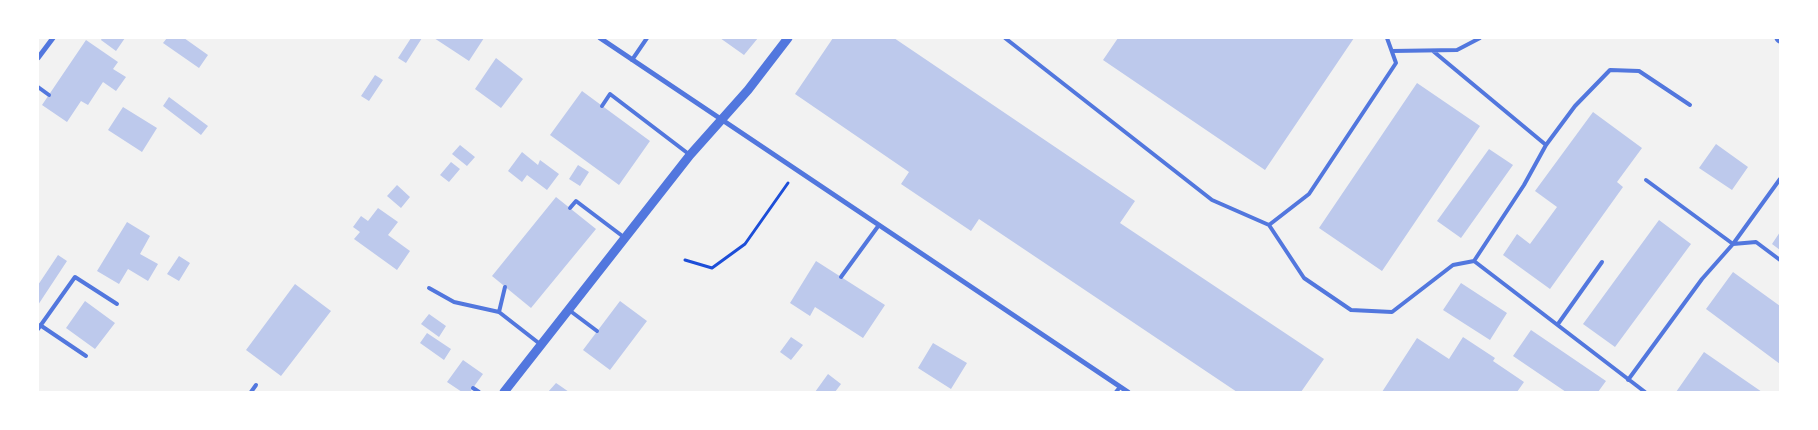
<!DOCTYPE html>
<style>
body{margin:0}
#map{position:relative;width:1818px;height:430px;overflow:hidden;background:#f2f2f2;font-family:"Work Sans",sans-serif}
canvas{display:block}
.frame{position:absolute;inset:0;border:39px solid #fff;pointer-events:none}
</style>
<div id="map">
<canvas width="1818" height="430"></canvas>
<div class="frame"></div>
</div>
<script>
const c = document.querySelector('canvas').getContext('2d');
c.lineJoin = 'round';
function fill(path, color) { c.fillStyle = color; c.fill(path, 'evenodd'); }
function strokePath(path, color, width, dash) { c.strokeStyle = color; c.lineWidth = width; c.lineCap = dash ? 'butt' : 'round'; c.setLineDash(dash || []); c.stroke(path); }
const building = new Path2D(`
 M102 38H125L116 51 101 40Z
 M167 38H184L208 55 199 68 163 43Z
 M411 38H422L406 63 398 58Z
 M434 38H484L469 61Z
 M720 38H758L744 55Z
 M833 38H894L1135 201 1120 223 1324 359 1301 392H1237L979 219 971 231 901 184 909 172 795 94Z
 M1118 38H1354L1265 170 1103 60Z
 M86 40 118 62 113 69 126 77 116 91 103 82 88 105 81 101 67 122 42 105Z
 M496 58 523 79 501 108 475 89Z
 M375 75 383 80 369 101 361 96Z
 M1417 83 1480 126 1382 271 1319 228Z
 M582 91 650 141 619 185 550 135Z
 M169 97 208 126 201 135 163 106Z
 M123 107 157 128 142 152 108 130Z
 M1593 112 1642 148 1617 182 1623 187 1550 289 1503 255 1517 234 1530 244 1557 207 1535 191Z
 M1716 144 1748 167 1732 190 1699 168Z
 M460 145 475 157 467 166 452 154Z
 M1489 149 1513 165 1461 238 1437 221Z
 M522 152 538 165 540 160 559 174 547 190 527 175 522 182 508 171Z
 M451 162 460 169 449 182 440 175Z
 M578 165 589 172 580 186 569 179Z
 M397 185 410 197 401 208 387 196Z
 M556 197 596 229 531 308 492 276Z
 M378 208 398 222 388 235 410 251 397 270 354 239 360 232 353 227 361 216 368 221Z
 M1659 220 1691 244 1615 347 1583 324Z
 M127 222 150 236 140 254 158 264 148 281 128 269 119 284 97 271Z
 M1780 232V250L1772 244Z
 M58 255 67 261 38 305V285Z
 M179 256 190 263 179 281 167 274Z
 M816 261 885 305 863 338 815 307 810 316 790 303Z
 M1733 272 1780 306V364L1706 309Z
 M1461 283 1507 313 1490 340 1443 310Z
 M295 284 331 311 281 376 246 350Z
 M85 301 115 323 95 349 66 328Z
 M620 301 647 321 610 370 583 350Z
 M429 314 446 326 439 337 421 324Z
 M1531 330 1606 381 1598 392H1566L1513 356Z
 M427 333 451 349 444 360 420 343Z
 M791 337 803 345 791 360 780 352Z
 M1463 337 1495 358 1493 361 1524 382 1517 392H1382L1417 338 1449 359Z
 M933 343 967 363 951 389 918 368Z
 M1704 352 1762 392H1676Z
 M463 360 483 374 470 392H462L447 382Z
 M828 374 841 384 835 392H815Z
 M556 383 559 385 569 392H548Z`);
const path = new Path2D(`
 M685 260 712 268 745 244 788 183`);
const service = new Path2D(`
 M1005 38 1212 200 1269 225 1309 194 1396 63 1387 38
 M1392 51 1457 50 1480 38
 M1433 51 1546 145 1524 185 1474 261
 M632 60 647 38
 M38 87 49 95
 M602 106 610 94 690 155
 M1546 145 1575 106 1610 70 1639 71 1690 105
 M1646 180 1733 244 1780 179
 M570 208 576 201 625 238
 M1269 225 1304 278 1351 310 1392 312 1453 265 1474 261 1645 392
 M841 277 879 225
 M429 288 454 302 499 312 540 344
 M569 310 597 331
 M499 312 505 287
 M1558 324 1602 262
 M40 325 86 356
 M38 329 75 277 117 304
 M1628 380 1702 279 1733 244 1756 242 1780 260
 M473 388 479 392
 M251 392 256 385
 M1116 392 1120 387`);
const minor = new Path2D(`
 M600 38 1128 392
 M38 58 53 38`);
const tertiary = new Path2D(`
 M1779 38 1780 39
 M504 392 690 155 748 90 788 38`);
fill(building, '#bdc9ec');
strokePath(path, '#1d4ed8', 3);
strokePath(service, '#5277de', 4);
strokePath(minor, '#5277de', 5);
strokePath(tertiary, '#5277de', 9);
</script>
